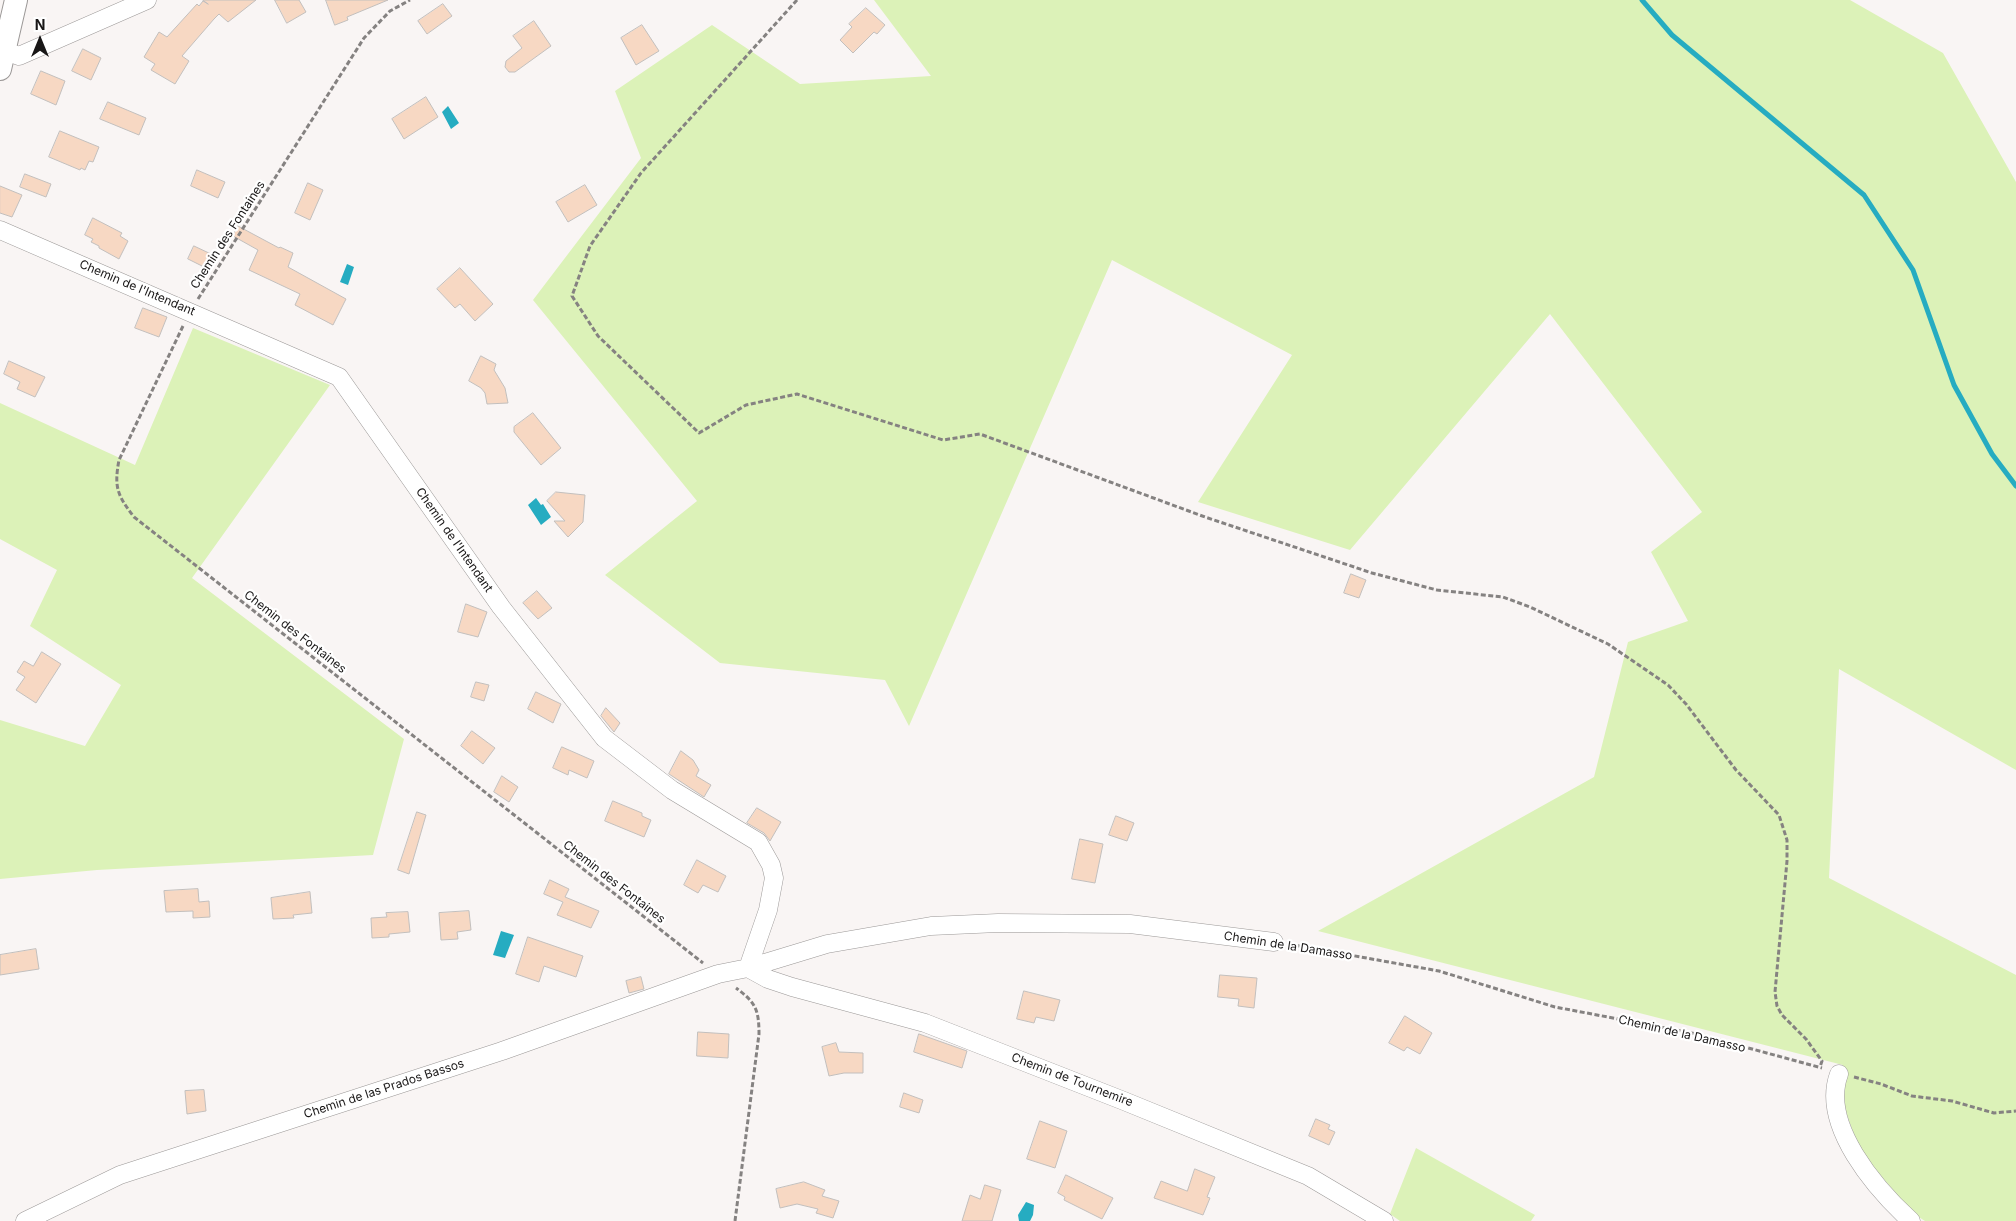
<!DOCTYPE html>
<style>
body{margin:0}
#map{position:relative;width:2016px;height:1221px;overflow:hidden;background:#f9f5f4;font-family:Inter,sans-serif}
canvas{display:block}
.north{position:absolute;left:15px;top:15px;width:50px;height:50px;-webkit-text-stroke:4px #fff;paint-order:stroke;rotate:0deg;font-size:14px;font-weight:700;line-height:20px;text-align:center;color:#191717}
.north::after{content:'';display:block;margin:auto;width:18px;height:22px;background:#191717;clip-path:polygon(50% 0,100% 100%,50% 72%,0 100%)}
</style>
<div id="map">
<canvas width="2016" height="1221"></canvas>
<div class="north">N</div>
</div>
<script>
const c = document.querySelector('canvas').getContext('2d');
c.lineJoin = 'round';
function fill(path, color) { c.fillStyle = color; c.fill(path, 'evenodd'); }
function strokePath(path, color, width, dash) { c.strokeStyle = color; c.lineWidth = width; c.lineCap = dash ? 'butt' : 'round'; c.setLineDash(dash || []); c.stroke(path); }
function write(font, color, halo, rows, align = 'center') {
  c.font = font + ' Inter,sans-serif'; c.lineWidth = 4.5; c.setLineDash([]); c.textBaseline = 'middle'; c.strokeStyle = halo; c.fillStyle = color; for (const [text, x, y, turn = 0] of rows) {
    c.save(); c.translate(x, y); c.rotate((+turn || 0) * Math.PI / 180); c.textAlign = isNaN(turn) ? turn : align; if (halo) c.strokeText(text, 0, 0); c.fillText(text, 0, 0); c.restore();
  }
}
const green = new Path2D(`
 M874 0H1850L1943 53 2016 182V770L1839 669 1829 878 2016 975V1221H1925L1914 1214 1860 1152 1841 1098 1843 1065 1318 931 1594 777 1628 642 1688 621 1651 552 1702 512 1550 314 1350 550 1198 502 1292 355 1112 260 909 726 885 680 720 663 605 575 697 501 533 300 641 158 615 91 712 25 800 84 931 76Z
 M193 328 330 385 192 578 404 739 373 855 97 870 0 879V720L85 746 121 685 30 626 57 570 0 539V403L135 465Z
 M1416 1148 1535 1215 1531 1221H1400L1390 1214Z`);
const water = new Path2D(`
 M448 106 459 123 451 129 442 112Z
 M347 264 354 267 348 285 340 282Z
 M536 498 541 505 543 504 551 517 541 525 528 505Z
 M501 931 514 935 505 958 493 955Z
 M1026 1202 1034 1205 1033 1215 1030 1221H1019L1018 1215Z`);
const stream = new Path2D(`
 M1642 0 1672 35 1864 195 1913 270 1954 385 1992 454 2016 486`);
const building = new Path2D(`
 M203 0H256L228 22 219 14 214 19 182 56 189 61 175 84 151 70 155 64 144 57 159 32 167 37 197 4 199 6 203 1 208 4Z
 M275 0H299L306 12 287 23Z
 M326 0H388L347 17 348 20 335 25Z
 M443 4 452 16 427 34 418 21Z
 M866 8 885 25 877 34 874 32 853 53 840 40 852 27 849 24Z
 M534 21 551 46 515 72H509L505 67 506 61 522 48 513 36Z
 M642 25 659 51 636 65 621 38Z
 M83 49 101 58 91 80 72 71Z
 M41 71 65 81 56 105 31 94Z
 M426 97 438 117 404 139 392 119Z
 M108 102 146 118 139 135 100 119Z
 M60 131 99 147 93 162 89 161 85 170 81 168 80 170 49 157Z
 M197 170 225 182 218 198 191 186Z
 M25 174 51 184 46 197 20 187Z
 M308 183 323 190 310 220 295 213Z
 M585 185 597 205 568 222 556 202Z
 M0 186 22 195 12 217 0 213Z
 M93 218 122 233 120 236 128 241 119 259 99 248V246L91 242 93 239 85 235Z
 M238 226 279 248 280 247 293 253 288 267 346 299 333 325 295 305 300 294 249 270 258 250 233 236Z
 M194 246 211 254 204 267 188 259Z
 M460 268 493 304 475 321 460 304 455 308 437 289Z
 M143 308 167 317 159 337 135 328Z
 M481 356 496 364 494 370 505 388 508 403 487 404 485 393 481 388 469 381Z
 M9 361 45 377 35 397 17 389 20 382 4 374Z
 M533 413 561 448 541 465 514 432V427Z
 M556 492 585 495 583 522 568 537 554 521H565L547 501Z
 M1351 574 1366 580 1359 598 1344 593Z
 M537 591 552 608 538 619 523 603Z
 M466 604 487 612 478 637 458 632Z
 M42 652 61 664 36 703 16 690 25 677 17 672 24 661 33 666Z
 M476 682 489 685 484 701 471 697Z
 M536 692 561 704 553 723 528 709Z
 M606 708 620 723 614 732 601 716Z
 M472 731 495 748 483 764 461 746Z
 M562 747 594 761 587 778 569 770 568 775 553 768Z
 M681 751 693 760 699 770 696 776 711 785 704 797 669 774Z
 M502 776 518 787 509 802 494 792Z
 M613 801 642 813V816L651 820 644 837 605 821Z
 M757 808 781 822 770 841 764 833 747 823Z
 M417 812 426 815 409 874 398 870Z
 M1116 816 1134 823 1127 841 1109 835Z
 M1080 839 1103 844 1095 883 1072 879Z
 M697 860 726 876 718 892 703 885 698 893 684 885Z
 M550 880 569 889 565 897 599 911 591 928 557 915 563 902 544 894Z
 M198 889 199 902 209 901 210 917 193 918V911L166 912 164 891Z
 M310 892 312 913 293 915 294 918 273 919 271 898Z
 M469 911 471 930 457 932 458 939 441 940 439 913Z
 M408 912 410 932 389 934V937L372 938 371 918 387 917 386 913Z
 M528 937 583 956 576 977 544 966 539 982 516 974Z
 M36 949 39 969 0 975V955Z
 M1220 975 1257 978 1254 1008 1238 1006 1239 999 1218 997Z
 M641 977 644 989 629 993 626 981Z
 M1024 991 1060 1000 1054 1021 1036 1017 1034 1023 1017 1019Z
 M1405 1016 1432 1033 1420 1054 1407 1047 1404 1051 1389 1043Z
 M698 1032 729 1034 728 1058 697 1056Z
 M919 1034 967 1051 962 1068 914 1052Z
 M836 1043 839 1052 863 1053V1073H844L829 1076 822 1047Z
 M204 1090 206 1111 187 1114 185 1091Z
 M904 1093 923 1100 919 1113 900 1107Z
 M1316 1119 1330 1125 1328 1129 1335 1132 1329 1145 1309 1136Z
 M1040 1121 1067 1131 1055 1168 1027 1159Z
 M1195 1169 1215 1177 1207 1197 1210 1198 1203 1215 1154 1198 1161 1181 1187 1191Z
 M1066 1175 1113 1198 1102 1219 1064 1200 1065 1197 1058 1193Z
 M804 1182 825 1190 822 1196 839 1201 833 1218 816 1213 818 1209 797 1204 780 1208 776 1189Z
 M985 1185 1001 1190 992 1221H962L970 1195 980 1199Z`);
const path = new Path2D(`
 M797 0 641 173 590 246 572 296 598 336 699 433 746 405 797 394 943 440 980 434 1205 517 1372 573 1437 590 1503 597 1530 607 1608 644 1668 685 1686 704 1736 770 1779 815 1787 840V861L1775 992 1777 1006 1782 1015 1806 1039 1822 1061 1820 1067
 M198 299 364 38 390 11 410 0
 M183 326 119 460C114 487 117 495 134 517L703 963
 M1288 944 1439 971 1555 1007 1697 1034 1822 1068
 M1854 1077 1881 1084 1912 1096 1952 1101 1994 1113 2016 1111
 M735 1221 759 1034C759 1009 755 1002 736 988`);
const minor = new Path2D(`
 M5 51 19 56 147 0
 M0 230 339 377 501 607 604 738 672 790 758 842 771 865 774 878 768 910 748 968
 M748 968 768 979 792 987 925 1023 1124 1101 1308 1176 1384 1221
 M1839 1074C1820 1125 1876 1189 1911 1221
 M25 1221 120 1175 502 1051 718 974 748 968 827 944 931 926 998 923 1130 924 1274 942`);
const tertiary = new Path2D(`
 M0 69 16 0`);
const streetNames = [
 ["Chemin des Fontaines",228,235,-57],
 ["Chemin de l'Intendant",137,288,23],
 ["Chemin de l'Intendant",454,540,55],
 ["Chemin des Fontaines",295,632,38],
 ["Chemin des Fontaines",614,882,38],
 ["Chemin de la Damasso",1288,946,9],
 ["Chemin de la Damasso",1682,1034,13],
 ["Chemin de Tournemire",1072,1080,21],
 ["Chemin de las Prados Bassos",384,1089,-18]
];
fill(green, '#dcf2b8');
fill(water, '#26acc1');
strokePath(stream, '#26acc1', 5);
fill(building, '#f7d8c3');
strokePath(building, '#c2bfbd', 1);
strokePath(minor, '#9b9897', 19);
strokePath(tertiary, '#9b9897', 24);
strokePath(path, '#858281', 3, [5, 2.5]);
strokePath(minor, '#fff', 18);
strokePath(tertiary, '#fff', 22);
write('12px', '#191717', '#fff', streetNames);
</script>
